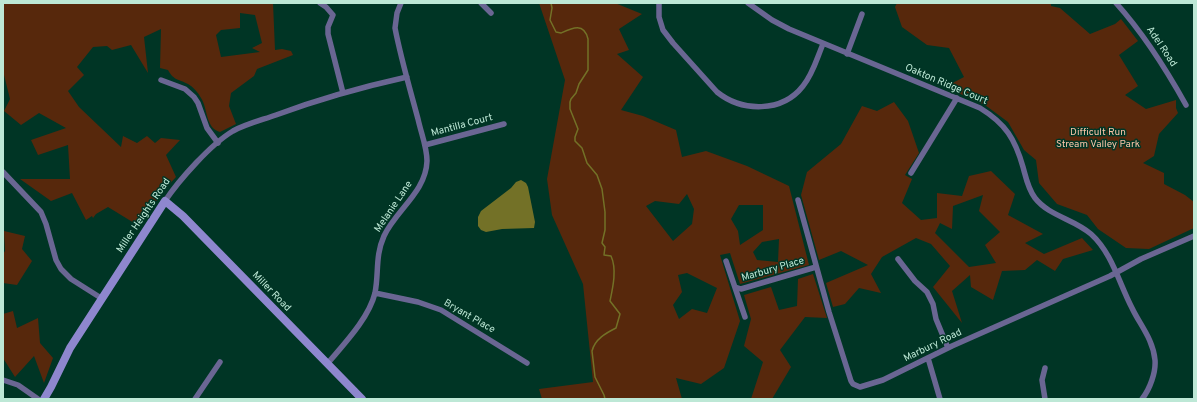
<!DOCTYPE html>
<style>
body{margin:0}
#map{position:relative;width:1197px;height:402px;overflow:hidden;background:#003525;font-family:Overpass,sans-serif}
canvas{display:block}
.frame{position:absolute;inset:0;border:4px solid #bde8d6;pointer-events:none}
</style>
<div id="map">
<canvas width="1197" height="402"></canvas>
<div class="frame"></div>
</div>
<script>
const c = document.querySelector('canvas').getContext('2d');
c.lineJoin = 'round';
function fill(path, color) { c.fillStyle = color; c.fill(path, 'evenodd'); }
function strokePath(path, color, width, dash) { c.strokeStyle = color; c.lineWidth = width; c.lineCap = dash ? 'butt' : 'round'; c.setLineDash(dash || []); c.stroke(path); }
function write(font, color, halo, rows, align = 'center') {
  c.font = font + ' Overpass,sans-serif'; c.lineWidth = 3; c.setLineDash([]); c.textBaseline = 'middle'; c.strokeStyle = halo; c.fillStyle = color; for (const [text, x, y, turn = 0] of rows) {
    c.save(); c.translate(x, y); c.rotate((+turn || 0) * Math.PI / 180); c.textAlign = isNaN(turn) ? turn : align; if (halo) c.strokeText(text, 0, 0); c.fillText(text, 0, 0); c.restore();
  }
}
const green = new Path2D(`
 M3 3H273L275 50 282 49 291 51 293 55 257 69 254 76 231 93 229 106 236 124 220 132C205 128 208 108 201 98 198 92 193 87 188 84 179 79 174 81 168 70L160 68 161 29 144 37 148 73 131 45 112 50 107 46 93 47 77 67 84 75 68 91 79 107 121 147 123 136 137 143 147 136 155 143 161 138 180 140 166 155 176 177 163 191 139 226 108 207 96 214 93 218 92 216 86 220 72 193 51 201 20 179H70L68 145 38 155 31 140 66 128 39 113 21 125 4 111 10 99 3 71ZM240 13 255 15 262 43 252 48 260 52 221 57 216 35 221 30 240 28Z
 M539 3H615L642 14 619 29 629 50 617 54 643 77 621 110 643 116 676 130 682 157 706 151 747 166 789 186 809 265 740 284 730 253 720 255 740 321 724 368 701 384 676 378 682 399H542L539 389 593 382 583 284 552 215 547 179 565 80ZM687 194 694 209 692 224 673 241 646 206 655 201 679 204ZM739 205H763V230L740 245 738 231 731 219ZM779 239 778 262 757 260 753 252 762 242ZM687 273 717 288 707 313 692 309 679 319 673 305 682 292 678 275Z
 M897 3H1051V6L1060 8 1090 34 1115 24 1121 19 1138 41 1119 55 1138 86 1125 95 1146 109 1176 100V108L1178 113 1159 134 1154 156 1143 163 1164 173V184L1185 195 1194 202V228L1149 249 1126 248 1098 229 1087 215 1057 204 1039 183 1036 160 1024 150 1008 122 985 105 945 87 964 77 949 48 927 45 902 27 895 7Z
 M894 102 908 121 919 153 905 175 912 179 902 203 921 220 937 218V193L962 196 969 176 991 171 1015 194 1008 215 1043 234 1025 243 1044 254 1082 238 1093 250 1063 259 1055 271 1037 260 1025 270 1002 271 993 300 971 287 970 275 952 291 962 323 933 287 950 266 931 244 916 238 882 257 871 274 881 293 859 288 845 304 833 307 826 283 868 265 841 251 819 260 801 195 807 172 841 144 862 106 877 111ZM983 195 979 211 1000 232 985 245 996 263 969 267 935 233 940 223 952 229 953 206Z
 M4 231 25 236 22 249 32 261 17 285 3 283V254L5 251Z
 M813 274 827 318 805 317 780 350 791 367 772 399H751L763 362 744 346 751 319 744 295 771 287 779 310 797 306 798 279Z
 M13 311 17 328 38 318 40 343 53 358 44 383 34 356 15 377 3 358V314Z`);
const water = new Path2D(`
 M521 180 526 183 528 187 535 222 534 228 502 229 486 232 481 230 478 226V217L481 211 511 188 516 182Z`);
const stream = new Path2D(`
 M551 3 552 8 550 20 556 32 561 33C572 28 584 22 588 39V70L579 84 576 93 571 99 570 102V109L578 129 575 137V141L582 148 587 163 597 175 602 189 605 212V230L602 243 605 247 604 255 611 256C617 269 613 287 610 301L620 314 616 328C606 333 595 339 592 351L595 377 604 395 605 399`);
const street = new Path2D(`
 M320 3 326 7 333 15 328 27V34L343 93
 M481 3 491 13
 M659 3V17L663 30 673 43 717 92C742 112 782 113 803 86 813 74 817 58 823 44
 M748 3 772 20 789 29 980 108C1006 124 1015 139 1023 167 1026 178 1028 189 1035 198 1049 216 1074 219 1091 234 1112 253 1119 283 1132 308 1140 325 1153 339 1155 360 1156 372 1150 389 1142 399
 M1116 3C1144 34 1166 69 1186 105
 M847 54 862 14
 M161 80 185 89 194 97 198 103 207 128 218 143
 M425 145 504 124
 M3 172 41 212 46 224 56 260 61 269 71 279 101 298
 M911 173 957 98
 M798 200 829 312 851 381 853 384 860 387 883 380 952 346 1110 276 1141 259 1194 236
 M165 201C179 180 211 144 233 131 246 124 262 120 276 115 319 99 362 87 407 77
 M898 259 915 281 927 292 933 304 936 319 948 348
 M726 261 745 317
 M735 287 741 289 816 267
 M375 293 418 302 441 310 527 363
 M928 358 940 399
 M328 363C344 344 369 318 375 293 379 273 375 256 384 236 396 210 426 192 427 161 427 147 421 133 418 119 410 89 401 59 395 28L397 13 401 3
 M3 380 18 385 38 399
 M195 399 220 362
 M1045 399 1042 380 1045 368`);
const secondary = new Path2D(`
 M44 399 51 387 70 348 165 201 183 216 362 399`);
const streetNames = [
 ["Adel Road",1161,47,56],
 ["Oakton Ridge Court",946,85,23],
 ["Mantilla Court",462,126,-15],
 ["Melanie Lane",394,207,-56],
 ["Miller Heights Road",144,216,-56],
 ["Marbury Place",773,270,-16],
 ["Miller Road",271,292,46],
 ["Bryant Place",469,317,30],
 ["Marbury Road",933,346,-26]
];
const parkNames = [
 ["Difficult Run",1098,133],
 ["Stream Valley Park",1098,145]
];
fill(green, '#57280c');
fill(water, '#737127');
strokePath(stream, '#737127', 1.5);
strokePath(street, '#6a6693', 5.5);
strokePath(secondary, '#8e87ce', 8);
write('10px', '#bde8d6', '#003525', streetNames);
write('10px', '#fcc4a8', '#003525', parkNames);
</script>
